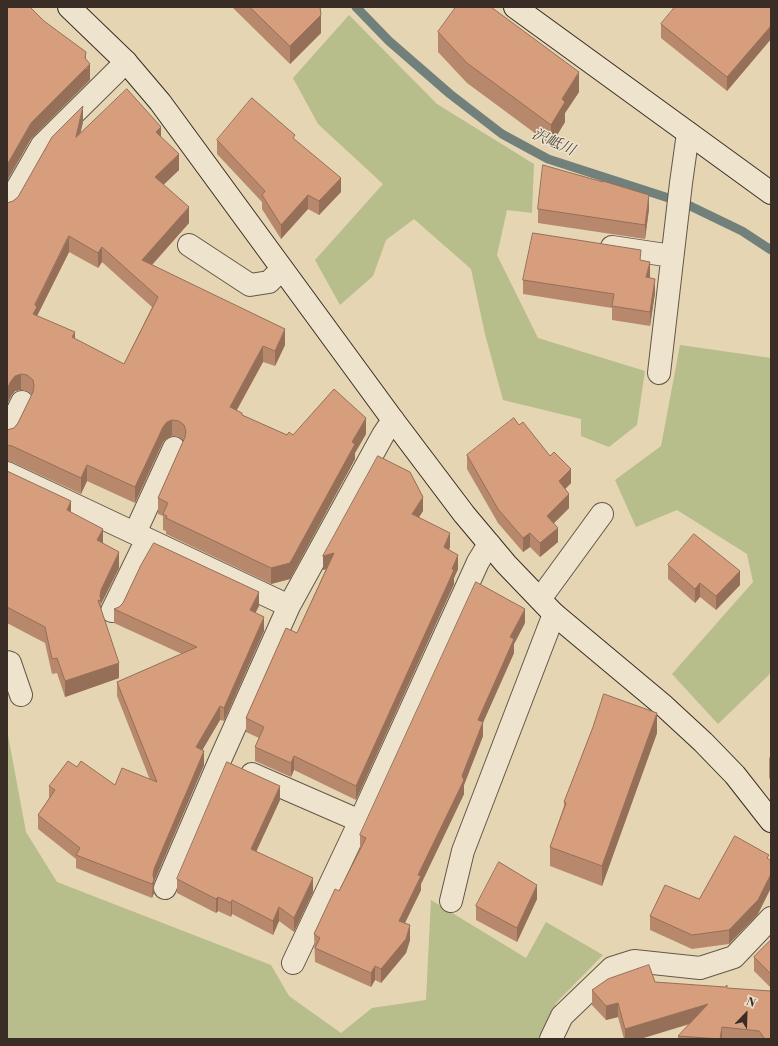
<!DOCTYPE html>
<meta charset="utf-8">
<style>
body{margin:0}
#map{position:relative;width:778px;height:1046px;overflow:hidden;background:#e5d5b3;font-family:"Libre Bodoni",serif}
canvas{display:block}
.frame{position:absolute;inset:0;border:8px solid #392d26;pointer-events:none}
.north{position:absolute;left:726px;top:994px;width:40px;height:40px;-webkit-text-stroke:3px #eee4ce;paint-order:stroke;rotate:23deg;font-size:11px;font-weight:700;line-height:16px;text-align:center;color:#392d26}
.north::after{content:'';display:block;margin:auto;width:14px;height:18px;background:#392d26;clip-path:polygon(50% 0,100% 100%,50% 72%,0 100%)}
</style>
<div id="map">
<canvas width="778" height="1046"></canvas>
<div class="frame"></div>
<div class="north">N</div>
</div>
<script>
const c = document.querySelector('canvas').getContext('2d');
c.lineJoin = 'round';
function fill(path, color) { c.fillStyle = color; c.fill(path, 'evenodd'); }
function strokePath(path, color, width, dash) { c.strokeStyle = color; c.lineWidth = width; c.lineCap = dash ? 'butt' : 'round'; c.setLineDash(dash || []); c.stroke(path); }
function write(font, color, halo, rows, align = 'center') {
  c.font = font + ' "Libre Bodoni","Noto Serif JP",serif'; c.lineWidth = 3; c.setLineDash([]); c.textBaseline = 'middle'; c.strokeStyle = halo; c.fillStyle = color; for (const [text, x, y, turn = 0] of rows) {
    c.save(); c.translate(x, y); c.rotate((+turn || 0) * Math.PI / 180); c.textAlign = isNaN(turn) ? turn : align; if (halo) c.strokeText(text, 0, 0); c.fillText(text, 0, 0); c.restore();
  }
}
const green = new Path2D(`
 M349 15 437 104 534 164 532 213 507 210 497 255 538 338 645 371 637 425 609 447 581 436V419L503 400 485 334 471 269 414 219 386 240 373 276 340 305 315 260 383 184 318 124 293 78Z
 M680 345 771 358V673L718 724 672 674 753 582 747 554 677 510 636 527 615 480 661 446Z
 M7 730 26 832 57 882 271 965 289 996 341 1033 372 1008 426 1000 431 900 526 958 546 922 603 955 556 1003 542 1039H7Z`);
const stream = new Path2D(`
 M356 7 389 41 450 94 502 134 548 159 684 203 742 231 771 250`);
const street = new Path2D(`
 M7 206 42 145 126 62
 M189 245 250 285 269 282 282 269
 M612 247 672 256
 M659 373 681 183 688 133
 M7 433 22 402
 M7 473 289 606
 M135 533 174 448
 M540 599 602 514
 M112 611 147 539
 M7 662 10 663 21 695
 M252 774 360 821
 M165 888 220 760 289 606 383 435 393 420
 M451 901 463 851 554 614
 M293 963 360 821 478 562 489 544
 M551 1039 562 1016 612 968 634 961 700 968 734 957 771 918`);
const secondary = new Path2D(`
 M69 7 126 62 160 102 393 420 464 514 506 564 554 614 664 706 703 742 735 775 771 821
 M515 7 771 193`);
const wall = new Path2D(`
 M232 7H320L321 33 290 64Z
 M771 7V39L727 91 661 38V24Z
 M438 32 579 92 565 113V122L551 145 467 83 438 52Z
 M83 122 80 133 161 137 179 170 163 185 189 223 152 265 285 345 275 366 263 362 237 410 242 415 287 435 366 434 355 453V459L290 579 271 584 166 534V531L163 530V516L158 514V498L184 441 179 437 172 436 167 438 163 442 135 503 87 481 81 494 12 462 7 461V430L14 428 18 423 32 395 27 391 21 390 15 391 11 396 7 404V203L13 201 18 197ZM69 252 98 268 102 262 152 307 124 364 75 339 37 316Z
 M217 140H295L341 192 319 215 308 209 281 239 262 209V202L217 154Z
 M538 209H649L645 239 538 223Z
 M641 260 650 276 649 278 655 293 650 326 612 320V308L523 294V280Z
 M519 425 571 483 565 489 569 508 554 523 558 542 540 557 530 547 523 552 498 523 467 469V455Z
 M7 471 71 512 103 543 119 568 101 604V609L119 678 65 697 57 673 52 674 45 643 7 623Z
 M423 511 419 517 450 547 449 550 458 569 454 578V584L356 800 294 770 291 777 255 761V747L259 738 246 732V718L297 633 326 569 323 570Z
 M668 565 740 585 716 610 700 597 695 603 668 579Z
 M259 606 255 613 264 631 224 721 220 720 202 750 204 765 154 882V893L152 898 76 868V859L38 829V815L49 799V786L77 767 115 785 150 780 117 696V682L182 654 114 623V609Z
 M525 623 514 644V653L483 722V736L464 785V794L421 884V890L405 923 410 940 406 953 381 983 375 980 371 987 315 962 314 934 339 891 360 849V835Z
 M593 727 657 733 602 886 550 866V847L564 806V802Z
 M771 756V780L769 778V758Z
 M280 800 256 851 313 892 294 932 279 921 273 935 232 914 231 917 218 911 216 913 177 893V879Z
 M537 899 517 942 476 920V906Z
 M699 899 758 914 729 944 692 949 650 930V916Z
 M771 940V988L754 971V957Z
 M655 982 727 988 771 1039H678V1036L690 1024 640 1039H624L618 1017 606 1020 592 1005V990Z`);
const shadedWall = new Path2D(`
 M321 15V33L290 64V46Z
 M771 26V39L727 91V77Z
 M86 52V69L90 64V80L31 139 7 181V165L31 123 85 58Z
 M579 72V92L565 113V122L551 145V125L562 99Z
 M83 106V122L76 153V137Z
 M161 127V142L156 132Z
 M179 154V170L155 193V177Z
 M341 178V192L319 215V201Z
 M308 195V209L281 239V225Z
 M649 195V209L645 239V225Z
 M189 207V223L142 276V260Z
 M69 236V252L37 316 33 314 35 305Z
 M102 247V262L98 268V253Z
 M650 262V276L646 291V277Z
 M655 279V293L650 326V312Z
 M285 329V345L275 366V351Z
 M75 332V347L72 337Z
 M263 346V362L230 422V407Z
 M21 374V390L15 391 11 396 7 404V389L11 381 15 376Z
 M366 418V434L355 453V459L290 579 271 584V568L352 442Z
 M172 420V436L167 438 163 442 135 503V487L163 427 167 422Z
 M87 465V481L81 494V478Z
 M571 469V483L559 495V481Z
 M569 494V508L547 530V516Z
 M423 497V511L412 528V514Z
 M71 501V517L67 510Z
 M558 528V542L540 557V543Z
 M103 529V544L97 540Z
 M450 533V547L444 561V547Z
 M530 533V547L523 552V538Z
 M119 552V568L101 604V601L100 596 101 590Z
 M334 553V567L323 570V556Z
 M458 555V569L454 578V584L356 800V786Z
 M740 571V585L716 610V596Z
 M700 583V597L695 603V589Z
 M259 592V606L250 624V610Z
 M525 609V623L514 644V653L478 734V720L510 637Z
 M264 617V631L224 721V708Z
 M119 663V678L65 697V681Z
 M220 706V720L196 761V747Z
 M657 713V733L602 886V866Z
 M483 722V736L464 785V794L421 884V890L399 935V921L418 875 462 776Z
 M204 751V765L154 882V893L152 898 153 875 154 869Z
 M294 756V770L291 777V763Z
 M280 786V800L251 863V849Z
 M771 874V888L758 914 729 944V930Z
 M313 878V892L294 932V918Z
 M537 885V899L517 942V928Z
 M218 897V911L216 913V899Z
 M232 900V914L231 917V903Z
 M279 907V921L273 935V921Z
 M410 925V940L406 953 381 983V969Z
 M375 966V980L371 987V973Z
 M618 1003V1017L606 1020V1006Z
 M708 1004V1018L640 1039H625V1029Z
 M722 1027V1039H720Z`);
const building = new Path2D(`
 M7 7H15L16 8 17 7H30L44 21 86 52 85 58 90 64 31 123 7 165Z
 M250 7H320L321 15 290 46Z
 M456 7H491L579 72 562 99 565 102 551 125 467 63 438 32Z
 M675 7H771V26L727 77 661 24Z
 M127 89 161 127 156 132 179 154 155 177 189 207 142 260 285 329 275 351 263 346 230 407 242 413V415L287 435 289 432 293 435 334 389 366 418 352 442 355 444 290 563 271 568 166 518 167 516 163 514 168 503 158 498 185 437 186 431 184 425 179 421 172 420 167 422 163 427 135 487 87 465 81 478 12 446 7 445V430L14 428 18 423 33 392 34 386 33 380 27 375 21 374 15 376 11 381 7 389V203L13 201 18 197 52 137 83 106 76 137ZM69 236 98 253 102 247 158 297 124 364 72 337 75 332 33 314 37 307 35 305Z
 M252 98 295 135 293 138 341 178 319 201 308 195 281 225 262 195 265 191 217 140Z
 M543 165 603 182V181L649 195 645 225 538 209Z
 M533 233 641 250 640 260 650 262 646 277 655 279 650 312 612 306 614 294 523 280Z
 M514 418 519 425 523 422 550 456 554 452 571 469 559 481 569 494 547 516 558 528 540 543 530 533 523 538 498 509 467 455Z
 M378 456 410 472 423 497 412 514 450 533 444 547 458 555 452 569 454 570 356 786 294 756 291 763 255 747 264 727 246 718 286 628 297 633 334 553 323 556Z
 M7 471 71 501 67 510 103 529 97 540 119 552 101 590 100 596 101 601 98 600 119 663 65 681 57 658 52 659 45 627 7 607Z
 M694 534 740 571 716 596 700 583 695 589 668 565Z
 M154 543 259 592 250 610 264 617 224 708 220 706 196 747 204 751 154 869 153 875 154 880 152 884 76 855 80 848 38 815 55 790 49 786 68 761 77 767 81 761 115 785 122 768 157 782 117 682 197 647 114 609 119 607 123 603 141 565Z
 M476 582 525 609 510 637 514 639 478 720 483 722 462 776 464 780 418 875 421 876 399 921 410 925 406 939 381 969 375 966 371 973 315 948 320 938 314 934 335 889 339 891 366 838 360 835Z
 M604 694 657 713 602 866 550 847 566 803 564 802 593 727Z
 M227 762 280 786 251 849 313 878 294 918 279 907 273 921 232 900 231 903 218 897 216 899 177 879Z
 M735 836 769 855 767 858 771 861V874L758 900 729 930 692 935 650 916 665 885 699 899Z
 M499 862 537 885 517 928 476 906Z
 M771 940V974L754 957Z
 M649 965 655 982 725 987 727 985V988L771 991V1039H765L759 1031 722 1027 720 1039 678 1036 708 1004 625 1029 618 1003 606 1006 592 990 608 979Z`);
const waterNames = [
 ["沢岻川",553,143,24]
];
fill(green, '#b7bd8b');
strokePath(stream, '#71807b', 9);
strokePath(street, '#645749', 24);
strokePath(secondary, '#392d26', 24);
strokePath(street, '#eee4ce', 22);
strokePath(secondary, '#eee4ce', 22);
fill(wall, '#b8886c');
fill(shadedWall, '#966f58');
fill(building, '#d69e7d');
strokePath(building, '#966f58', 1);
write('italic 15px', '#4c4942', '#eee4ce', waterNames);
</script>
